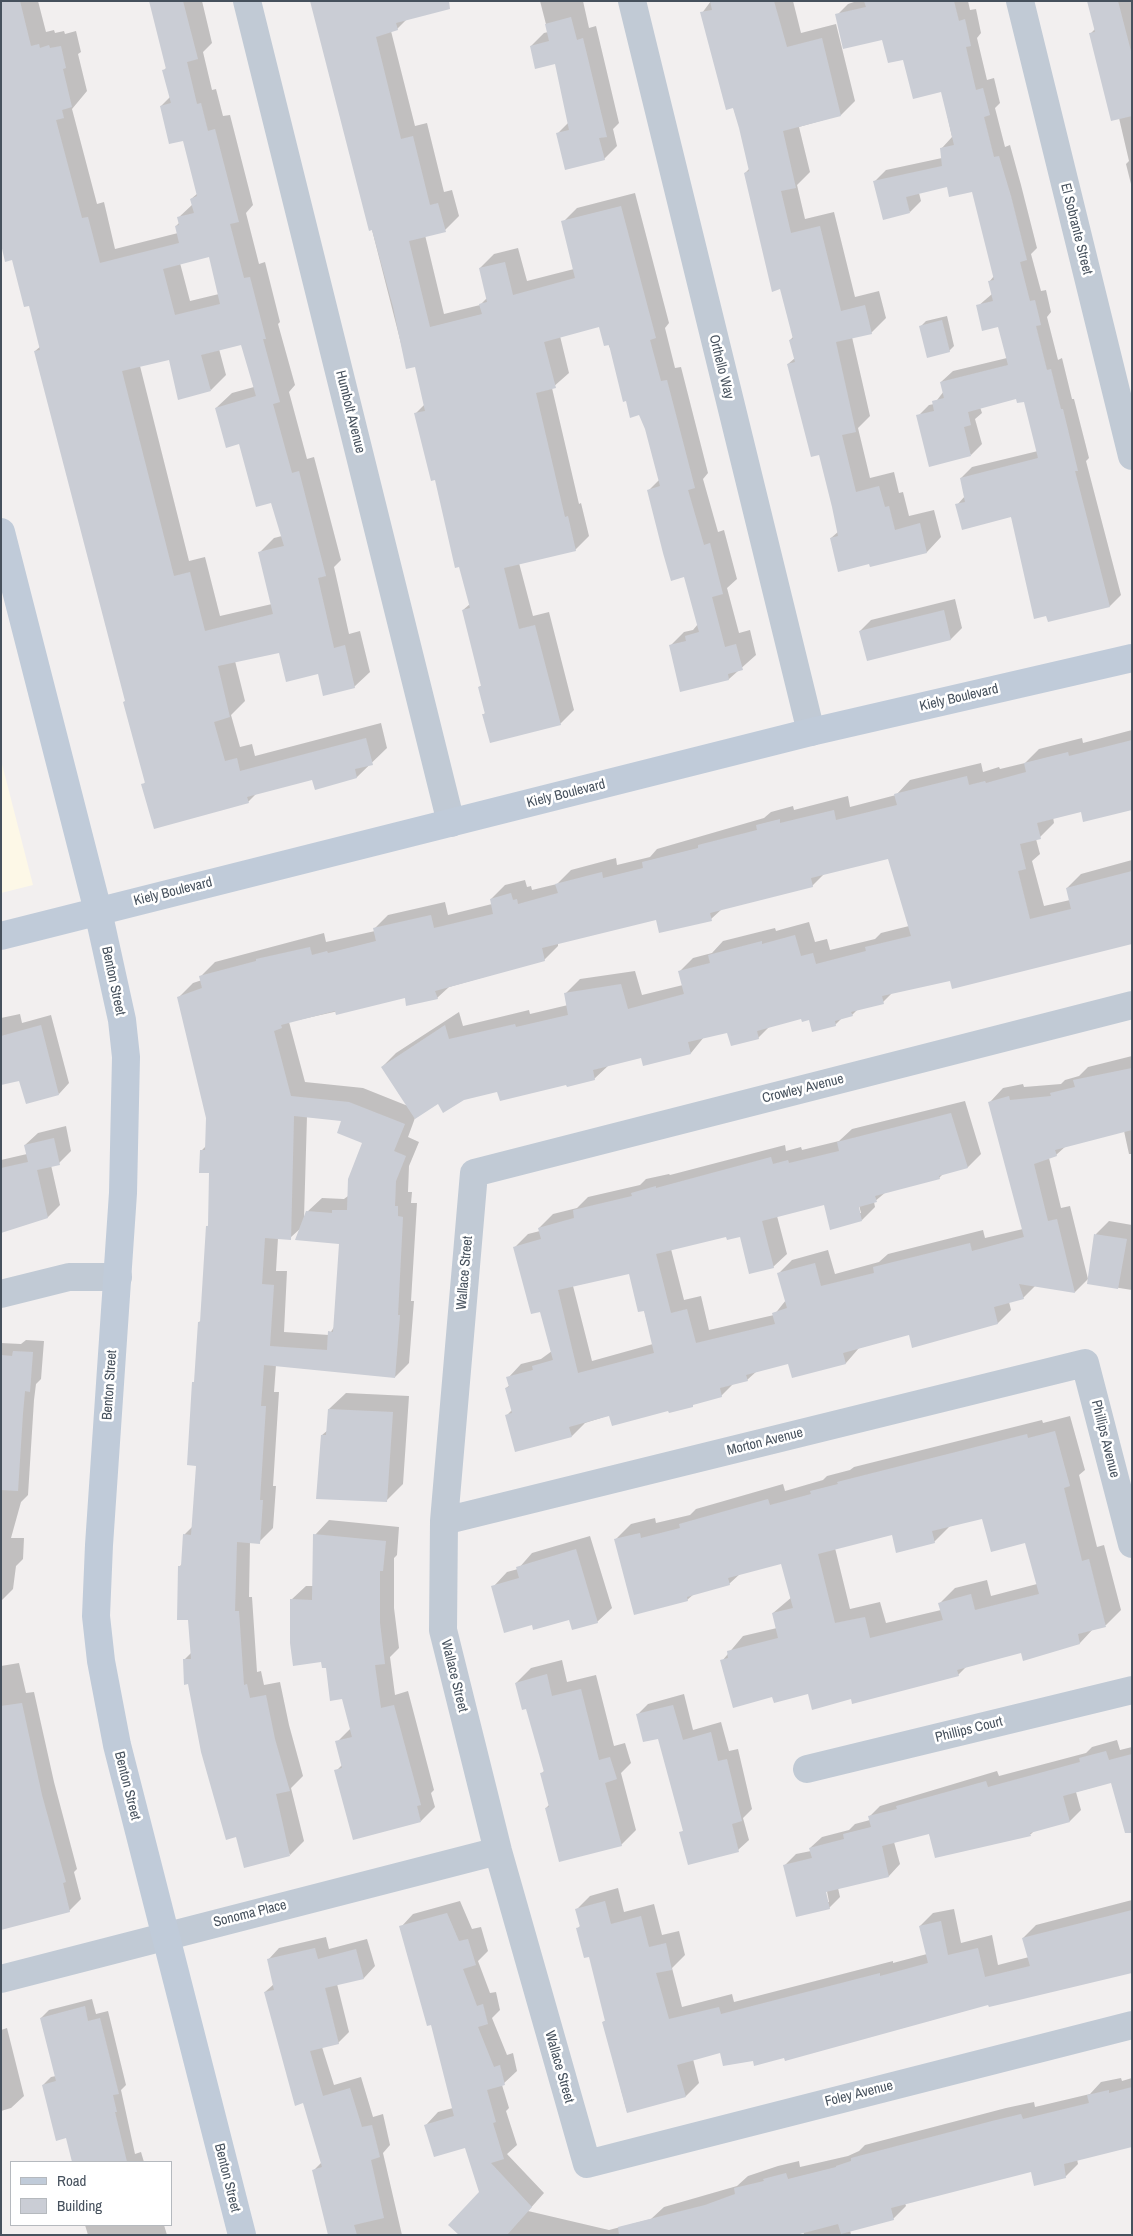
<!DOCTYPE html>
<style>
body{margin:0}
#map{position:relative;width:1133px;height:2236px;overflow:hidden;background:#f2efef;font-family:"Archivo Narrow",sans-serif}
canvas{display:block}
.frame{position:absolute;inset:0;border:2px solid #46515d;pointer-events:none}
.legend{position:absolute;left:10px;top:2161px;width:162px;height:65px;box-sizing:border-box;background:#fff;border:1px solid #b5b9be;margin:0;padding:6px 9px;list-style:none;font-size:15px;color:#46515d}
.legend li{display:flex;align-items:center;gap:10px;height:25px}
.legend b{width:25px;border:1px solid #b5b9be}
</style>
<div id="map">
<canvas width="1133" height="2236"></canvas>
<div class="frame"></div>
<ul class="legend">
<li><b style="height:6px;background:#c0cbd9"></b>Road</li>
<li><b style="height:14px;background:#cacdd5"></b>Building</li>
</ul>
</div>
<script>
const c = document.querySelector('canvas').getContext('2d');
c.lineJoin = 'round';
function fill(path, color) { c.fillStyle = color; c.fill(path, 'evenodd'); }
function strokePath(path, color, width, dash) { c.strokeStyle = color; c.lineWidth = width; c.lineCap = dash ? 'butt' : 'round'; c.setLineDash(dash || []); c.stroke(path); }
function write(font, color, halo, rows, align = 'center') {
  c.font = font + ' "Archivo Narrow",sans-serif'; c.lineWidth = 5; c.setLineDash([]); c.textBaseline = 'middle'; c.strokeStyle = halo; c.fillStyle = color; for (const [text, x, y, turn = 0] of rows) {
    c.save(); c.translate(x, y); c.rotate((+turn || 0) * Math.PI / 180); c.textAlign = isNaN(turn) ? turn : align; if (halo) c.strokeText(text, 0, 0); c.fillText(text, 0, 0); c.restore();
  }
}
const commercial = new Path2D(`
 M1 760 33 885 1 893Z`);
const shadow = new Path2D(`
 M1 1H38L46 32 54 30 55 33 64 31 65 34 76 31 81 52 78 54 87 91 72 109 97 204 104 202 115 249 178 233 176 226 180 222 178 218 193 204 191 199 198 193 184 139 161 106 170 97 164 70 167 67 150 1H202L212 43 203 52 212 90 216 89 223 116 230 115 253 205 246 213 259 264 265 262 280 322 278 324 295 385 289 392 307 459 314 457 341 560 334 567 349 634 360 631 370 672 354 687 319 673 280 651 235 661 245 701 231 715 240 747 252 744 255 756 381 723 387 748 357 777 316 788 313 778 256 794 248 802 143 785 146 781 126 701 35 351 41 346ZM210 255 219 294 190 301 180 263ZM242 343 254 387 232 393 216 408 240 443 272 501 282 536 274 538 259 553 272 604 220 616 205 557 189 561 140 366 169 358 211 390 226 375 219 349Z
 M540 1H583L589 28 596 26 619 123 613 129 617 146 604 159 557 134 569 122 556 62 531 46 544 33 548 32Z
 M711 1H793L801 33 836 24 855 101 841 115 799 127 810 172 797 185 805 219 834 212 855 297 879 291 886 318 871 333 852 337 870 416 858 428 870 478 894 472 899 493 903 492 909 516 934 510 941 537 927 552 871 566 870 563 831 538 839 531 820 454 788 364 795 358 790 340 793 337 781 288 745 173 750 168 740 128 702 13Z
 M857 1H968L970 10 976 9 981 33 977 38 987 80 994 78 1000 103 995 108 1005 147 1010 145 1021 185 1037 248 1031 254 1041 291 1046 290 1051 312 1047 317 1058 360 1062 358 1072 399H1074L1089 458 1086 461 1121 595 1110 606 1049 621 1011 516 957 505 965 496 961 478 972 467 1038 451 1025 400 1017 398 980 407 982 413 975 419 982 444 971 455 918 416 929 405 934 404 944 391 941 382 953 371 1007 358 999 325 978 306 992 294 989 282 994 276 973 190 948 186 919 193 921 201 910 212 875 181 886 170 942 158 941 149 952 137 942 91 883 38 837 15 848 4Z
 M1088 1H1132V188L1126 164 1129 161 1119 118 1090 34 1095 29Z
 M408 18 397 29 391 31 415 126 427 123 444 192 452 190 459 216 445 230 425 235 444 314 480 305 488 297 480 268 494 254 518 248 527 281 574 269 563 222 577 208 635 193 669 323 665 328 675 368 681 367 708 473 703 479 718 532 724 530 737 579 727 588 739 633 750 630 756 655 729 679 681 691 670 646 684 632 693 630 698 624 685 576 649 490 660 479 646 428 600 326 560 336 569 373 552 388 579 504 581 503 589 536 575 550 519 563 533 616 549 612 574 710 560 724 483 715 486 712 479 687 482 685 463 610 470 604 436 479 415 414 425 404 416 365 407 367 322 34Z
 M947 316 954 346 949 351 920 327 926 321Z
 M955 599 962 628 951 639 868 660 860 631 871 620Z
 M1132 730V809L1082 810 1053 817 1054 823 1040 837 1036 839 1040 854 1032 861 1044 906 1070 900 1067 888 1081 874 1132 860V942L893 992 883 1002 858 1009 852 1015 843 1017 835 1025 802 1018 770 1026 758 1038 728 1031 704 1037 691 1053 642 1056 609 1065 594 1079 498 1090 438 1103 415 1118 408 1137 419 1142 409 1166 408 1192H412L411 1203H417L411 1301H414L409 1363 395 1377 276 1365 274 1392H279L273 1486H276L273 1528 259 1542H250L249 1597H252L257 1672 261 1671 264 1685 280 1682 289 1725 303 1776 291 1788 304 1841 290 1855 184 1660 192 1652 189 1619 179 1567 183 1563 184 1535 193 1526 197 1465 193 1383 195 1381 199 1322 202 1320 207 1227 209 1224 210 1172 201 1151 206 1146 207 1118 178 998 193 983 202 980 201 976 215 962 324 933 326 942 375 931 374 929 388 915 445 902 448 915 492 904 491 899 505 885 525 880 527 887 531 886 532 890 557 884 571 870 616 858 617 865 650 857 657 849 764 818 771 812 793 806 794 810 848 796 850 807 896 795 910 780 981 763 983 772 999 767 1000 769 1025 763 1039 749 1082 738 1083 743ZM889 857 909 926 881 933 875 939 830 950 827 939 815 942 809 922 776 931 775 928 723 941 712 953 693 958 679 972 683 985 642 995 635 971 580 979 566 993 568 1005 530 1014 529 1010 463 1026 459 1012 396 1053 382 1067 408 1106 363 1088 305 1082 289 1022 406 996 437 998 449 987 544 960 558 946V943L657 918 711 919 722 909 812 886 824 874ZM307 1116 343 1120 364 1142 348 1196 344 1199 322 1198 307 1212 304 1218ZM302 1227 340 1243 334 1327 329 1335 284 1332 287 1271H276L278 1238H290Z
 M20 1014 22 1023 51 1015 69 1083 59 1094 20 1079 1 1084V1018Z
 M1132 1056V1154H1129L1124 1131 1066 1146 1056 1155 1049 1158 1061 1208 1070 1206 1088 1279 1075 1292 1036 1285 1023 1298 1009 1302 1011 1310 998 1323 910 1334 859 1348 846 1363 789 1362 757 1371 747 1380 733 1384 721 1396 669 1409 610 1415 585 1423 572 1436 506 1416 512 1410 506 1388 510 1385 508 1378 521 1364 541 1359 552 1351 540 1310 514 1248 528 1234 540 1231 539 1228 553 1214 577 1208 588 1197 640 1185 646 1179 669 1174 670 1175 785 1145 786 1151 801 1147 802 1150 839 1141 852 1129 965 1101 981 1154 968 1167 943 1174 939 1178 886 1192 874 1202 875 1207 862 1220 825 1203 777 1216 787 1254 773 1267 741 1236 727 1235 671 1249 684 1300 701 1296 709 1330 774 1315 786 1300 778 1274 792 1260 828 1250 835 1274 879 1262 888 1254 983 1230 985 1238 1023 1229 990 1102 1003 1088 1023 1084 1024 1087 1061 1084 1065 1080 1079 1076 1088 1067ZM858 1201 861 1213H859ZM630 1272 644 1310 653 1344 592 1361 573 1286Z
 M66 1126 71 1151 59 1163 51 1165 60 1205 48 1217 1 1231V1160L27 1154 25 1145 38 1133Z
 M1109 1221 1132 1225V1290L1088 1283 1096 1234Z
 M26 1340 44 1341 41 1379 36 1384 34 1400 28 1495 21 1502 11 1538H24L23 1559 16 1566 13 1589 1 1601V1343L21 1344Z
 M346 1393 409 1396 403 1484 386 1501 322 1435 328 1430 329 1409Z
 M1070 1416 1085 1470 1079 1475 1097 1547 1104 1545 1121 1610 1106 1625 1094 1628 1080 1643 1022 1652 967 1666 958 1675 852 1697 809 1693 772 1696 722 1661 743 1636 777 1628 773 1613 792 1597 782 1563 741 1573 729 1584 694 1594 687 1600 615 1540 631 1524 655 1518 656 1523 690 1515 696 1509 783 1484 785 1491 823 1480 827 1476 850 1470 854 1467 1042 1420 1043 1423ZM983 1517 1026 1542 1037 1584 991 1596 987 1580 955 1588 940 1603 941 1610 886 1623 880 1602 850 1609 835 1548 893 1533 934 1542 950 1526Z
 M329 1520 399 1527 397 1555 394 1558V1608L399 1648 390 1657 395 1695 408 1691 434 1790 431 1793 435 1807 421 1821 336 1771 343 1764 337 1742 351 1728 343 1698 291 1600 306 1586H314L315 1535Z
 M590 1536 612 1608 597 1622 570 1619 533 1624 493 1587 507 1572 518 1569 532 1553Z
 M562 1660 567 1682 596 1675 614 1746 625 1743 631 1763 621 1773 636 1830 621 1845 546 1808 550 1804 541 1774 545 1770 527 1708 516 1683 531 1668Z
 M19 1663 26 1693 34 1692 54 1782 77 1869 74 1872 81 1899 69 1911 1 1928V1666Z
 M684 1694 693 1730 721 1722 729 1751 738 1749 752 1809 743 1818 749 1840 738 1850 681 1833 684 1830 659 1737 637 1715 648 1704Z
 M1117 1740 1120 1750 1132 1747V1807L1112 1782 1076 1792 1081 1810 1070 1821 1034 1831 1031 1834 936 1857 929 1833 894 1842 900 1864 889 1876 838 1888 840 1897 829 1908 784 1866 796 1854 811 1851 810 1848 822 1837 849 1830 855 1824 870 1820 869 1817 880 1806 997 1771 999 1776 1086 1753 1092 1747ZM826 1886 829 1902H827L823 1887Z
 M618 1888 624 1912 654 1904 662 1935 679 1931 685 1955 672 1968 682 2007 732 1994 734 2002 893 1961V1963L927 1954 920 1926 933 1913 954 1909 961 1943 992 1935 998 1965 1029 1957 1023 1938 1036 1925 1132 1900V1971L989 2003 785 2057 754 2060 721 2052 693 2059 699 2083 686 2096 627 2112 603 2022 606 2020 590 1955 578 1928 581 1925 577 1909 590 1896Z
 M460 1901 472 1929 481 1927 488 1951 478 1961 490 1993 496 1992 500 2010 492 2018 507 2055 513 2053 517 2071 502 2085 509 2108 506 2111 517 2145 507 2154 544 2193 528 2211 609 2230 651 2219 664 2207 737 2186 748 2176 778 2166 799 2161 800 2167 848 2156 859 2151 865 2145 1006 2108 1034 2102 1035 2107 1090 2094 1101 2082 1121 2078 1122 2081 1132 2078V2146L1077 2159 1078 2164 1065 2177 1031 2170 905 2203 906 2206 893 2219 850 2230 851 2235H804L803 2229 778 2235H461L480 2192 466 2146 426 2125 438 2112 453 2108 432 2023 401 1927 413 1914Z
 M326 1937 329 1949 367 1939 375 1966 364 1978 337 1984 349 2032 338 2043 322 2047 334 2085 361 2077 373 2117 383 2114 390 2145 383 2153 402 2235H329L314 2170 322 2162 304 2102 265 1992 274 1984 268 1960 279 1948Z
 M92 1999 96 2014 108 2011 126 2085 121 2090 135 2154 141 2152 144 2162H73L67 2137 43 2085 51 2077 56 2076 41 2018 49 2010Z
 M7 2028 24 2096 11 2108 1 2111V2030Z
 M85 2225H164L167 2235H88Z`);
const building = new Path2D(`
 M1 1H20L31 46 39 44 40 48 49 45 50 48 61 46 66 68 63 69 72 107 62 110 64 118 56 120 82 218 88 217 100 263 179 243 175 226 179 225 177 217 194 213 190 199 197 196 183 141 169 144 160 106 171 103 162 70 166 69 149 1H183L198 59 187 62 197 104 201 103 208 131 215 129 239 222 230 224 244 278 250 277 266 339H263L280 402 273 404 292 473 299 471 326 576 318 578 334 648 345 645 355 688 323 696 318 674 286 682 279 653 218 666 230 717 214 722 225 761 237 758 240 771 366 738 373 765 355 769 357 778 315 790 312 780 247 797 249 803 154 829 141 784 145 783 123 702 125 701 34 351 40 350 29 306 24 307 12 260 5 262 1 244ZM209 257 220 304 175 315 163 269ZM241 345 256 396 215 408 226 448 239 444 256 507 271 503 284 546 258 552 273 614 205 631 190 572 174 576 122 371 169 360 178 400 211 391 201 355Z
 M310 1H449L450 9 396 23 398 30 376 37 401 139 413 136 430 205 438 203 446 232 409 241 430 327 482 314 479 304 487 302 479 268 505 262 513 295 575 278 561 221 621 206 656 338 650 340 661 381 667 380 695 488 688 490 704 545 710 543 723 594 712 597 725 647 736 644 743 670 728 674 729 680 680 692 669 645 686 641 685 636 699 632 684 577 671 581 663 553 647 490 660 486 645 429 639 415 630 418 626 401 623 402 609 345 604 346 599 327 544 342 556 388 536 393 565 517 568 516 576 551 504 568 519 629 535 625 561 725 490 743 482 714H485L478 687 481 686 462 610 470 608 459 567 455 568 435 480 431 481 414 413 425 411 415 367 406 369 393 307 372 230 369 231Z
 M710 1H774L787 47 822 38 841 116 783 131 796 188 781 191 791 233 820 226 841 311 865 305 872 334 836 342 856 432 842 435 856 492 879 486 885 507 889 506 895 530 920 523 927 553 870 567 869 564 838 572 830 538 838 536 832 507 819 455 811 457 787 364 795 362 789 340 793 339 780 289 772 292 744 173 749 171 739 128 733 108 726 110 700 12 712 10Z
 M864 1H954L959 21 965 19 971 46 966 47 976 90 983 88 990 115 984 117 994 157 999 156 1011 196 1027 260 1020 262 1030 301 1035 300 1041 325 1036 326 1047 370 1051 369 1061 409H1063L1078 471H1075L1110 607 1048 622 1046 616 1034 619 1011 517 962 530 955 504 965 502 960 478 1038 458 1024 402 1017 403 1016 399 968 412 971 425 964 427 971 456 929 467 916 415 934 411 932 401 944 398 940 382 1008 365 998 327 982 331 976 305 993 301 988 281 994 280 972 192 949 197 947 187 906 197 910 213 883 220 873 181 942 166 940 148 954 145 941 92 913 99 903 60 888 63 882 40 843 49 835 14 866 7Z
 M1087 1H1118L1132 55V116L1111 121 1089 33 1095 32Z
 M571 17 577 40 583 38 607 137 599 138 605 160 565 170 556 133 569 130 555 64 535 69 530 46 549 41 545 24Z
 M942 320 950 352 927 358 919 326Z
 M944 610 951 640 867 661 859 631Z
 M1132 740V810L1083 822 1081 812 1037 823 1041 839 1020 844 1026 869 1018 871 1030 919 1071 909 1066 888 1132 871V944L952 989 950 981 882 996 884 1004 851 1012 853 1016 835 1021 836 1026 812 1032 809 1020 802 1022 801 1019 757 1031 759 1039 731 1046 727 1033 688 1042 691 1054 643 1066 641 1058 593 1070 595 1080 567 1087 566 1085 500 1101 497 1092 464 1100 443 1113 438 1104 415 1119 381 1067 445 1025 449 1039 515 1024 516 1027 568 1015 564 993 621 984 628 1009 684 994 678 971 710 963 708 955 762 941V944L795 935 801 956 813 953 816 964 866 951 865 947 911 936 888 859 811 878 813 887 710 913 712 921 659 933 656 920 542 948 545 961 435 991 438 999 406 1006 405 998 336 1015 335 1011 281 1025 282 1028 274 1031 291 1096 349 1102 405 1124 394 1151 406 1156 396 1181 395 1206H398V1216L403 1217 398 1315H400L395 1378 264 1365 261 1406H266L260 1500H263L260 1544 237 1542 235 1611H239L244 1685 247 1684 250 1698 266 1695 275 1739 290 1791 276 1794 290 1856 244 1868 236 1837 226 1840 201 1752 188 1684 184 1685 183 1659H191L188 1620H177L178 1566H181L183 1534 191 1535 196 1466 187 1465 192 1382H194L198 1322H200L206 1226H208L209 1173H199L200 1150H205L206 1118 177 997 202 988 199 976 256 961V959L310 947 312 955 327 951 328 953 376 941 373 928 431 915 434 928 493 914 490 899 511 893 513 900 517 899 518 904 558 893 555 884 602 872 603 878 643 868 642 862 698 848V845L757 830 756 825 780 819V823L834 810 836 820 897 805 894 794 967 776 969 785 985 781 986 783 1026 772 1024 763 1068 752 1069 756ZM294 1116 341 1121 337 1133 362 1143 348 1179 347 1210H332V1213L306 1211 295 1240 339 1244 333 1332 328 1331 327 1350 270 1346 274 1285 262 1284 265 1238 291 1240Z
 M41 1025 59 1095 26 1104 19 1081 1 1085V1036Z
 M1132 1068V1130L1055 1150 1057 1156 1034 1164 1048 1221 1057 1219 1075 1293 1019 1284 1024 1299 994 1307 998 1324 912 1348 909 1335 843 1353 846 1364 792 1378 788 1364 746 1375 748 1381 720 1388 722 1397 693 1405V1407L669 1413 668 1411 612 1426 609 1416 569 1427 572 1437 515 1452 505 1415 512 1413 505 1388 509 1387 506 1377 533 1370 532 1366 553 1360 540 1312 531 1314 513 1247 541 1239 538 1228 574 1218 573 1210 632 1196 631 1193 656 1186V1188L771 1157 773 1164 788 1160 789 1163 839 1151 837 1142 951 1113 968 1168 939 1176 940 1179 875 1196 877 1202 859 1207 862 1221 830 1230 824 1205 762 1221 774 1268 749 1274 740 1237 727 1240 726 1237 656 1254 671 1313 687 1309 696 1343 775 1324 772 1313 787 1308 777 1273 815 1263 821 1286 874 1273 873 1267 970 1243 972 1251 1024 1237 988 1102 1009 1096 1010 1100 1051 1096 1050 1093 1075 1087 1073 1080ZM629 1274 638 1312 644 1311 654 1353 578 1373 558 1290Z
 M54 1138 60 1165 37 1170 48 1218 1 1233V1168L28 1162 24 1145Z
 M1094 1234 1127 1239 1118 1289 1087 1284Z
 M13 1351 33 1352 30 1392 25 1391 23 1413 18 1491 1 1490V1355L12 1356Z
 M328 1409 393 1412 387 1502 316 1499 321 1435H326Z
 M1055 1431 1070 1486 1064 1488 1082 1561 1089 1559 1106 1627 1078 1634 1080 1644 1023 1661 1021 1653 957 1670 959 1676 852 1704 851 1699 812 1710 808 1694 774 1703 772 1697 733 1708 720 1660 728 1658 727 1651 778 1638 772 1613 793 1608 781 1564 728 1578 730 1585 687 1597 688 1601 634 1615 614 1539 640 1533 641 1538 680 1528 679 1524 768 1499 770 1505 811 1494 810 1491 838 1484 837 1482 1027 1434 1028 1438ZM982 1519 991 1552 1025 1543 1039 1594 975 1610 971 1594 938 1603 943 1620 870 1638 865 1617 835 1623 818 1554 892 1535 896 1553 935 1543 932 1531Z
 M313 1534 386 1541 383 1571H380V1623L385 1664 375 1665 381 1708 394 1705 421 1805 417 1806 421 1822 353 1840 334 1770 342 1768 335 1741 352 1737 342 1699 330 1701 326 1668H322L321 1662 293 1666 290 1643V1599L312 1600Z
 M576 1549 598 1623 572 1630 569 1620 533 1630 532 1625 504 1633 491 1586 519 1578 516 1567Z
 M547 1674 552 1696 581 1689 599 1760 610 1757 617 1779 605 1783 622 1846 559 1862 545 1808 549 1807 540 1773 544 1772 526 1709 522 1710 515 1683Z
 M22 1703 42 1795 66 1882 63 1883 70 1912 1 1930V1706Z
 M673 1705 683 1740 711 1732 718 1761 727 1759 742 1821 732 1824 739 1852 688 1865 679 1832 683 1831 658 1739 643 1742 636 1714Z
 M1106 1751 1109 1760 1132 1754V1833H1125L1111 1783 1063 1796 1070 1822 1030 1833 1031 1836 935 1858 929 1834 882 1846 889 1877 826 1892 830 1909 796 1917 783 1865 812 1858 809 1848 844 1839 843 1834 871 1827 868 1816 897 1809 896 1806 986 1781 988 1787 1080 1762 1079 1758Z
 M605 1901 611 1924 641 1916 649 1947 666 1943 672 1970 656 1973 669 2019 719 2007 721 2014 880 1973V1976L928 1963 919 1926 941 1921 948 1955 978 1948 985 1977 1030 1966 1022 1938 1132 1910V1973L1019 2000 989 2007 988 2005 785 2061 784 2058 754 2066 753 2061 723 2066 720 2053 677 2065 686 2097 627 2113 602 2022 605 2021 589 1957 584 1958 576 1928 580 1927 575 1909Z
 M447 1913 459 1941 468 1939 476 1965 463 1969 477 2006 483 2004 488 2024 478 2027 494 2067 500 2065 505 2085 487 2090 496 2122 493 2123 504 2159 491 2163 532 2207 507 2235H459L448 2225 479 2192 465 2148 434 2157 424 2125 454 2116 431 2025 427 2026 399 1926Z
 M315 1948 318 1959 356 1949 364 1979 325 1988 339 2044 310 2051 323 2096 350 2088 362 2127 372 2125 380 2157 371 2160 384 2218 354 2225 357 2235H328L312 2170 322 2167 303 2103 295 2106 264 1992 274 1990 267 1959Z
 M85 2006 88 2021 100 2018 119 2094 113 2095 117 2112H115L127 2162H72L66 2138 56 2141 42 2085 56 2081 40 2018Z
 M1132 2087V2147L1064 2164 1066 2178 1034 2186 1031 2172 891 2208 894 2220 841 2234 838 2224 796 2235H619L618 2227 705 2205 735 2194 734 2188 764 2181 763 2179 786 2173 788 2179 836 2167V2166L851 2161V2158L992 2121 1021 2114 1023 2119 1089 2103 1087 2095 1109 2090V2093Z`);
const street = new Path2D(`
 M247 1 451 823
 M632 1 811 732
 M1020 1 1132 456
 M1132 1005 474 1173 444 1521 443 1630 498 1851 587 2164 1132 2025
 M1 1294 69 1277H118
 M444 1521 1085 1363 1132 1544
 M807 1769 1132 1690
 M1 1979 498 1851`);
const secondary = new Path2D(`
 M1 532 98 911 122 1020 126 1057 123 1193 99 1545 96 1616 101 1661 117 1745 242 2235
 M1 936 811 732 1132 658`);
const streetNames = [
 ["El Sobrante Street",1076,229,76],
 ["Orthello Way",721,367,76],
 ["Humbolt Avenue",350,412,76],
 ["Kiely Boulevard",959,698,-13],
 ["Kiely Boulevard",566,794,-14],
 ["Kiely Boulevard",173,892,-14],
 ["Benton Street",113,981,78],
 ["Crowley Avenue",803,1089,-14],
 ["Wallace Street",465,1273,-85],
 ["Benton Street",110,1385,-86],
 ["Phillips Avenue",1105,1439,76],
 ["Morton Avenue",765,1442,-14],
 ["Wallace Street",454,1676,76],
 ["Phillips Court",969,1730,-14],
 ["Benton Street",127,1786,76],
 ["Sonoma Place",250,1914,-14],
 ["Wallace Street",559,2067,74],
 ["Foley Avenue",859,2094,-14],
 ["Benton Street",227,2178,76]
];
fill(commercial, '#fdf8e7');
fill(shadow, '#0003');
fill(building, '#cacdd5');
strokePath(street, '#c1cad5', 28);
strokePath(secondary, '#c0cbd9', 28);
write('14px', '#46515d', '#fff', streetNames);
</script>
